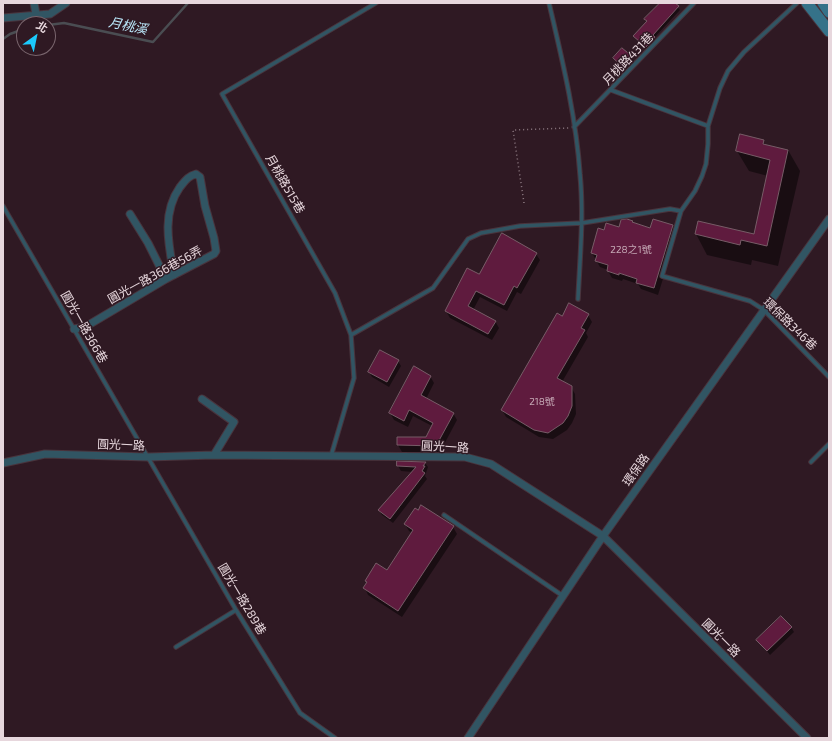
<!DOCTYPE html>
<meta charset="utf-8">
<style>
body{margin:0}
#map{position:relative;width:832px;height:741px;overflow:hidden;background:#2f1923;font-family:"Exo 2","Noto Sans TC",sans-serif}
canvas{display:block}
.frame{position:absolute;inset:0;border:4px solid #e7d7dd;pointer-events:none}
.north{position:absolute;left:16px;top:16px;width:40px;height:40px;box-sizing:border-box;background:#2f1923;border:1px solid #79656d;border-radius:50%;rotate:33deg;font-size:11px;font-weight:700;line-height:16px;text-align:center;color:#e7d7dd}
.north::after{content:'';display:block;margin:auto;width:14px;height:18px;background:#1cc9fc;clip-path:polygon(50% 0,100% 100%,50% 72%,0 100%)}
</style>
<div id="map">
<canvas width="832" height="741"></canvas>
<div class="frame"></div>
<div class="north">北</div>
</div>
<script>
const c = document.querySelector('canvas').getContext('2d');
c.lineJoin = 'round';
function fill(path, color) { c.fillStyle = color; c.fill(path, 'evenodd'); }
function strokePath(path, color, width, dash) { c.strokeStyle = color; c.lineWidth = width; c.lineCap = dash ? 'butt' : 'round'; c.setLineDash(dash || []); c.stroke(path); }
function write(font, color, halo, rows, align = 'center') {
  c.font = font + ' "Exo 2","Noto Sans TC",sans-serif'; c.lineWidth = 3; c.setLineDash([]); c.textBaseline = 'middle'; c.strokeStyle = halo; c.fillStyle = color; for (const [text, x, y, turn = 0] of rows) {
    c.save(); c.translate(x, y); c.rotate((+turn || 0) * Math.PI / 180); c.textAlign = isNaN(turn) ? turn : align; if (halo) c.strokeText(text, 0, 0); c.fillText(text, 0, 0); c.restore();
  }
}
const shadow = new Path2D(`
 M661 3H674L680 10 654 38 656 41 648 50 635 36 648 22 646 19Z
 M614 58H632L634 61 626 70Z
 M763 141 766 146 788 150 800 171 778 266 752 260 751 265 707 255 696 234 698 222 755 235 768 176 749 171 737 151Z
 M654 220 673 226 677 233 658 295 641 289 638 284 623 279 622 281 612 278 608 271V270L600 267 592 253 605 231 620 228 632 222 633 224 651 229Z
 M536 254 540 260 521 294 517 292 507 311 480 297 473 310 495 321 499 328 492 340 450 318 446 311 480 275Z
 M588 315 592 322 586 333 588 337 562 382 571 387 575 394 576 414 572 423 567 430 553 439 539 437 506 417 502 410 562 317Z
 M398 361 401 366 389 387 372 377 369 372Z
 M430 376 434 383 426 399 453 413 457 420 440 452H402L398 445V438H426L432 426 413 416 408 427 394 420 390 413Z
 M398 462 425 463 428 467 425 476 427 479 393 523 382 515 379 510 413 472 401 471 398 466Z
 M405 524 453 527 457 534 402 617 368 595 365 588 368 584 366 581 387 571 412 533 409 531Z
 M791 627 794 632 770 655 758 640Z`);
const stream = new Path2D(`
 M48 25 64 23 153 42 188 3
 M3 39 10 34 24 29`);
const building = new Path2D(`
 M660 3H675L679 6 653 35 655 37 646 47 633 36 647 21 644 19Z
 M622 48 633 57 624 68 613 58Z
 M740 134 764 140 763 144 788 150 767 246 741 240 740 245 695 234 698 221 754 234 770 160 736 151Z
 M627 219 633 221 632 222 650 228 653 219 673 225 654 288 636 283 637 279 619 273V275L607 271 608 265 595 261 597 255 591 253 598 228 604 230 606 223 619 227 621 220Z
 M502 233 537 253 517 288 514 286 504 305 476 291 468 306 496 321 488 334 445 311 467 268 479 274Z
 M569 303 589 314 581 328 585 330 557 378 572 386V406L568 416 563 423 548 433 534 430 501 410 557 313 562 316Z
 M380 350 399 360 387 382 368 372Z
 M414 366 431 376 421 395 454 413 436 446 397 445V437H426L433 423 409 410 404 421 389 413Z
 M397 461 426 462 423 466H425L422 471 425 473 390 519 378 510 416 467 397 466Z
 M421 505 454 526 398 611 363 588 367 582 365 581 376 563 387 570 413 530 404 524 415 508 418 510Z
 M781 616 792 627 767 651 756 640Z`);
const path = new Path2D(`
 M524 203 513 130 569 128`);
const lane = new Path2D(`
 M549 3C562 59 576 116 580 174 584 215 580 257 578 299
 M797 3 744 52 728 71 720 88 708 126V144L706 164 702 176 695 191 681 211 662 276 750 301 764 310 829 377
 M611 90 708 126
 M574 127 694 3
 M3 206 236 610 300 713 335 738
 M351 335 433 288 468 239 481 233 520 226 582 223 670 209 681 211
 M331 456 354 378 351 335 335 293 222 94 376 3
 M811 462 829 444
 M444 515 563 596
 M176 647 236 610`);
const street = new Path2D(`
 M34 3 36 14
 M3 18 50 14 66 3
 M130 214 148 243 166 279
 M74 329 85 327 166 279 214 254 216 251 214 238 205 206 200 177 196 174C188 176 185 181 180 187 161 214 169 246 174 275
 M202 399 234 422 214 455
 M3 463 45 454 148 457 214 455 465 457 491 464 603 536 807 738
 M468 738 603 536 829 219`);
const secondary = new Path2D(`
 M807 3 829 31
 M823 3 829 12`);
const numberNames = [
 ["228之1號",631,250],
 ["218號",542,402]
];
const streetNames = [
 ["月桃路431巷",628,59,-46],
 ["月桃路515巷",285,184,60],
 ["圓光一路366巷56弄",155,275,-29],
 ["環保路346巷",790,324,44],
 ["圓光一路366巷",84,327,60],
 ["圓光一路",121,445,2],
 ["圓光一路",445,447,3],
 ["環保路",636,470,-55],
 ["圓光一路289巷",242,599,59],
 ["圓光一路",721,638,45]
];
const waterNames = [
 ["月桃溪",128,26,12]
];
fill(shadow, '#0007');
strokePath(stream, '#4a4d52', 2.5);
fill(building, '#5f1b3e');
strokePath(building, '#775c67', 1);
strokePath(lane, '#49343d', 5.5);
strokePath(street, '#49343d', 9);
strokePath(secondary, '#49343d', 13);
strokePath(path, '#8f7c84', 1.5, [1, 3]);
strokePath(lane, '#315563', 3.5);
strokePath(street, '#315563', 7);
strokePath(secondary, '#357289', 11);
write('10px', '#c5a8b5', null, numberNames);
write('12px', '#e7d7dd', '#2f1923', streetNames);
write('italic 13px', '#bceafd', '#2f1923', waterNames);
</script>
